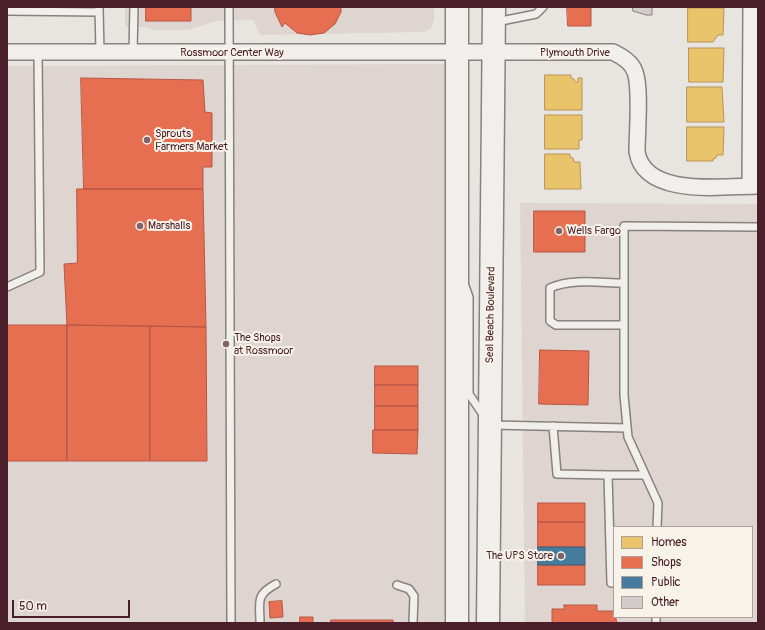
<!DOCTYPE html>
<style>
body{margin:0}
#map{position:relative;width:765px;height:630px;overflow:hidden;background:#e8e5e0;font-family:Pangolin,sans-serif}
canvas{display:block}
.frame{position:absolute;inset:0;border:8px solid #4a1f2b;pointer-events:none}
.legend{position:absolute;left:613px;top:526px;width:140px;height:92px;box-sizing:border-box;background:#f7f3e8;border:1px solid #b29e9c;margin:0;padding:5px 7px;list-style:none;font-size:12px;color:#4a1f2b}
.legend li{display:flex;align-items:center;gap:8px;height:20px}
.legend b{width:20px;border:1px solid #b29e9c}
.scale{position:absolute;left:12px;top:600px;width:118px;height:18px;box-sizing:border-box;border:2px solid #4a1f2b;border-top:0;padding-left:5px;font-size:12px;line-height:14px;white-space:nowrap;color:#4a1f2b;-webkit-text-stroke:3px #f7f3e8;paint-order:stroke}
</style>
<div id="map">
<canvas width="765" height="630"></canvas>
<div class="frame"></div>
<ul class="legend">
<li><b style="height:11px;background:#e9c46a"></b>Homes</li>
<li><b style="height:11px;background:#e76f51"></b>Shops</li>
<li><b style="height:11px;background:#457b9d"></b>Public</li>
<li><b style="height:11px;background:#d1ccc9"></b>Other</li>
</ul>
<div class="scale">50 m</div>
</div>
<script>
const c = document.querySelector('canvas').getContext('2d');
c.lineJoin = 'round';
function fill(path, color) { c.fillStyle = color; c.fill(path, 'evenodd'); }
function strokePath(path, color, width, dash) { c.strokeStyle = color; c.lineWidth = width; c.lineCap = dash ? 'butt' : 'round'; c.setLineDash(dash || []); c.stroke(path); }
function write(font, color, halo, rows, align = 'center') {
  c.font = font + ' Pangolin,sans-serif'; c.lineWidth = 4; c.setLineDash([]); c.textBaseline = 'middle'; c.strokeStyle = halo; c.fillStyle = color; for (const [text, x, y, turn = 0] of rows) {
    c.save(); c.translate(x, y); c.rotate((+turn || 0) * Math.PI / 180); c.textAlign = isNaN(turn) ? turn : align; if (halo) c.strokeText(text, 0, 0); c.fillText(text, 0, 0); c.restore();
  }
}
const built = new Path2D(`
 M125 7H434V20L431 28 425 32 260 35 253 20 217 21 188 30H153L147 27H125Z
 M446 64V623H7V66Z
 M520 203 758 204V623H525ZM614 527H752V617H614Z`);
const homes = new Path2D(`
 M688 8H724L723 35H718L713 42H688Z
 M689 48H724L723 82H689Z
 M545 75H571V78L574 79 575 82H578V78H582V110H545Z
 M687 87H722L724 122H687Z
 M545 115H582V140H579V149H545Z
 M687 127H724L723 155H717L716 158 713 159V161H687Z
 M545 154H570V157L573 158 574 162H580L581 189H545Z`);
const shops = new Path2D(`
 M146 7H191V21H146Z
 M275 7H341V12L335 24 324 33 310 35 297 33 285 23 282 27 275 12Z
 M567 7H591V26H568Z
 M81 78 203 80 205 112 212 113V167H203V189H84Z
 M77 189H203L206 327 67 325 64 264 77 263Z
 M534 211H585V252H534Z
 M7 325H67V461H7Z
 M67 325 150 326V461H67Z
 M150 326 206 327 207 461H150Z
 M540 350 589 351 588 405 539 404Z
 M375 366H418V385H375Z
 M375 385H418V406H375Z
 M375 406H418V430H375Z
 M373 430H418L417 454 373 453Z
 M538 503H585V522H538Z
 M538 522H585V547H538Z
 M538 565H585V585H538Z
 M282 601 283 617 270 618 269 602Z
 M564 605H597V611H614L617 623H552V609H564Z
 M300 617H313V623H300Z
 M331 620H393V623H331Z`);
const public = new Path2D(`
 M538 547H585V565H538Z`);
const building = new Path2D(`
 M633 7H652V15H646L633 11Z`);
const lane = new Path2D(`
 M229 7 231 623
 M99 8 100 52
 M7 11 99 12
 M496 22 536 14 543 7
 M133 52 134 7
 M465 286 469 297V394L484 416
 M7 287 40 272 38 52
 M624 325H556L550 321V288C572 278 601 283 624 283
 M492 425 627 428
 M553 426 557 474 608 475 611 583H614
 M608 475H645
 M657 527 658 503 628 437 624 395V226L758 227
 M397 585 409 589 414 596 413 623
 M260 623C260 602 255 595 276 584
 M656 623V617`);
const street = new Path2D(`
 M7 52H613C621 56 632 62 635 72 641 88 637 132 637 152 645 198 724 186 758 186
 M750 186 751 7`);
const primary = new Path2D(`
 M457 7V623
 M488 623 494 7`);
const markers = [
 [147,140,4,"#81646a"],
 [140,226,4,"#81646a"],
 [559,231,4,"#81646a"],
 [226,344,4,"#81646a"],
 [561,556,4,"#81646a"]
];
const streetNames = [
 ["Rossmoor Center Way",232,53],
 ["Plymouth Drive",575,53],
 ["Seal Beach Boulevard",491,315,-89]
];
const poiNames = [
 ["Sprouts",155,134],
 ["Farmers Market",155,147],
 ["Marshalls",148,226],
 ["Wells Fargo",567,231],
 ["The Shops",234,338],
 ["at Rossmoor",234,351],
 ["The UPS Store",553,556,"right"]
];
fill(built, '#ded5d0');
fill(homes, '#e9c46a');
strokePath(homes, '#b99257', 1);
fill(shops, '#e76f51');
strokePath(shops, '#b85746', 1);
fill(public, '#457b9d');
strokePath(public, '#465f7b', 1);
fill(building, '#d1ccc9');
strokePath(building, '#898080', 1);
strokePath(lane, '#898080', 10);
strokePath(street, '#898080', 18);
strokePath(primary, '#898080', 25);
strokePath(lane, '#f0efeb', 7);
strokePath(street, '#f0efeb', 15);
strokePath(primary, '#f0efeb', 22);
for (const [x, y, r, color] of markers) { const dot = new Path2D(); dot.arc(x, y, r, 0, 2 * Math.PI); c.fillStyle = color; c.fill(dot); strokePath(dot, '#f7f3e8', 1.5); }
write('11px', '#4a1f2b', '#f7f3e8', streetNames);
write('11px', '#4a1f2b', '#f7f3e8', poiNames, 'left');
</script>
